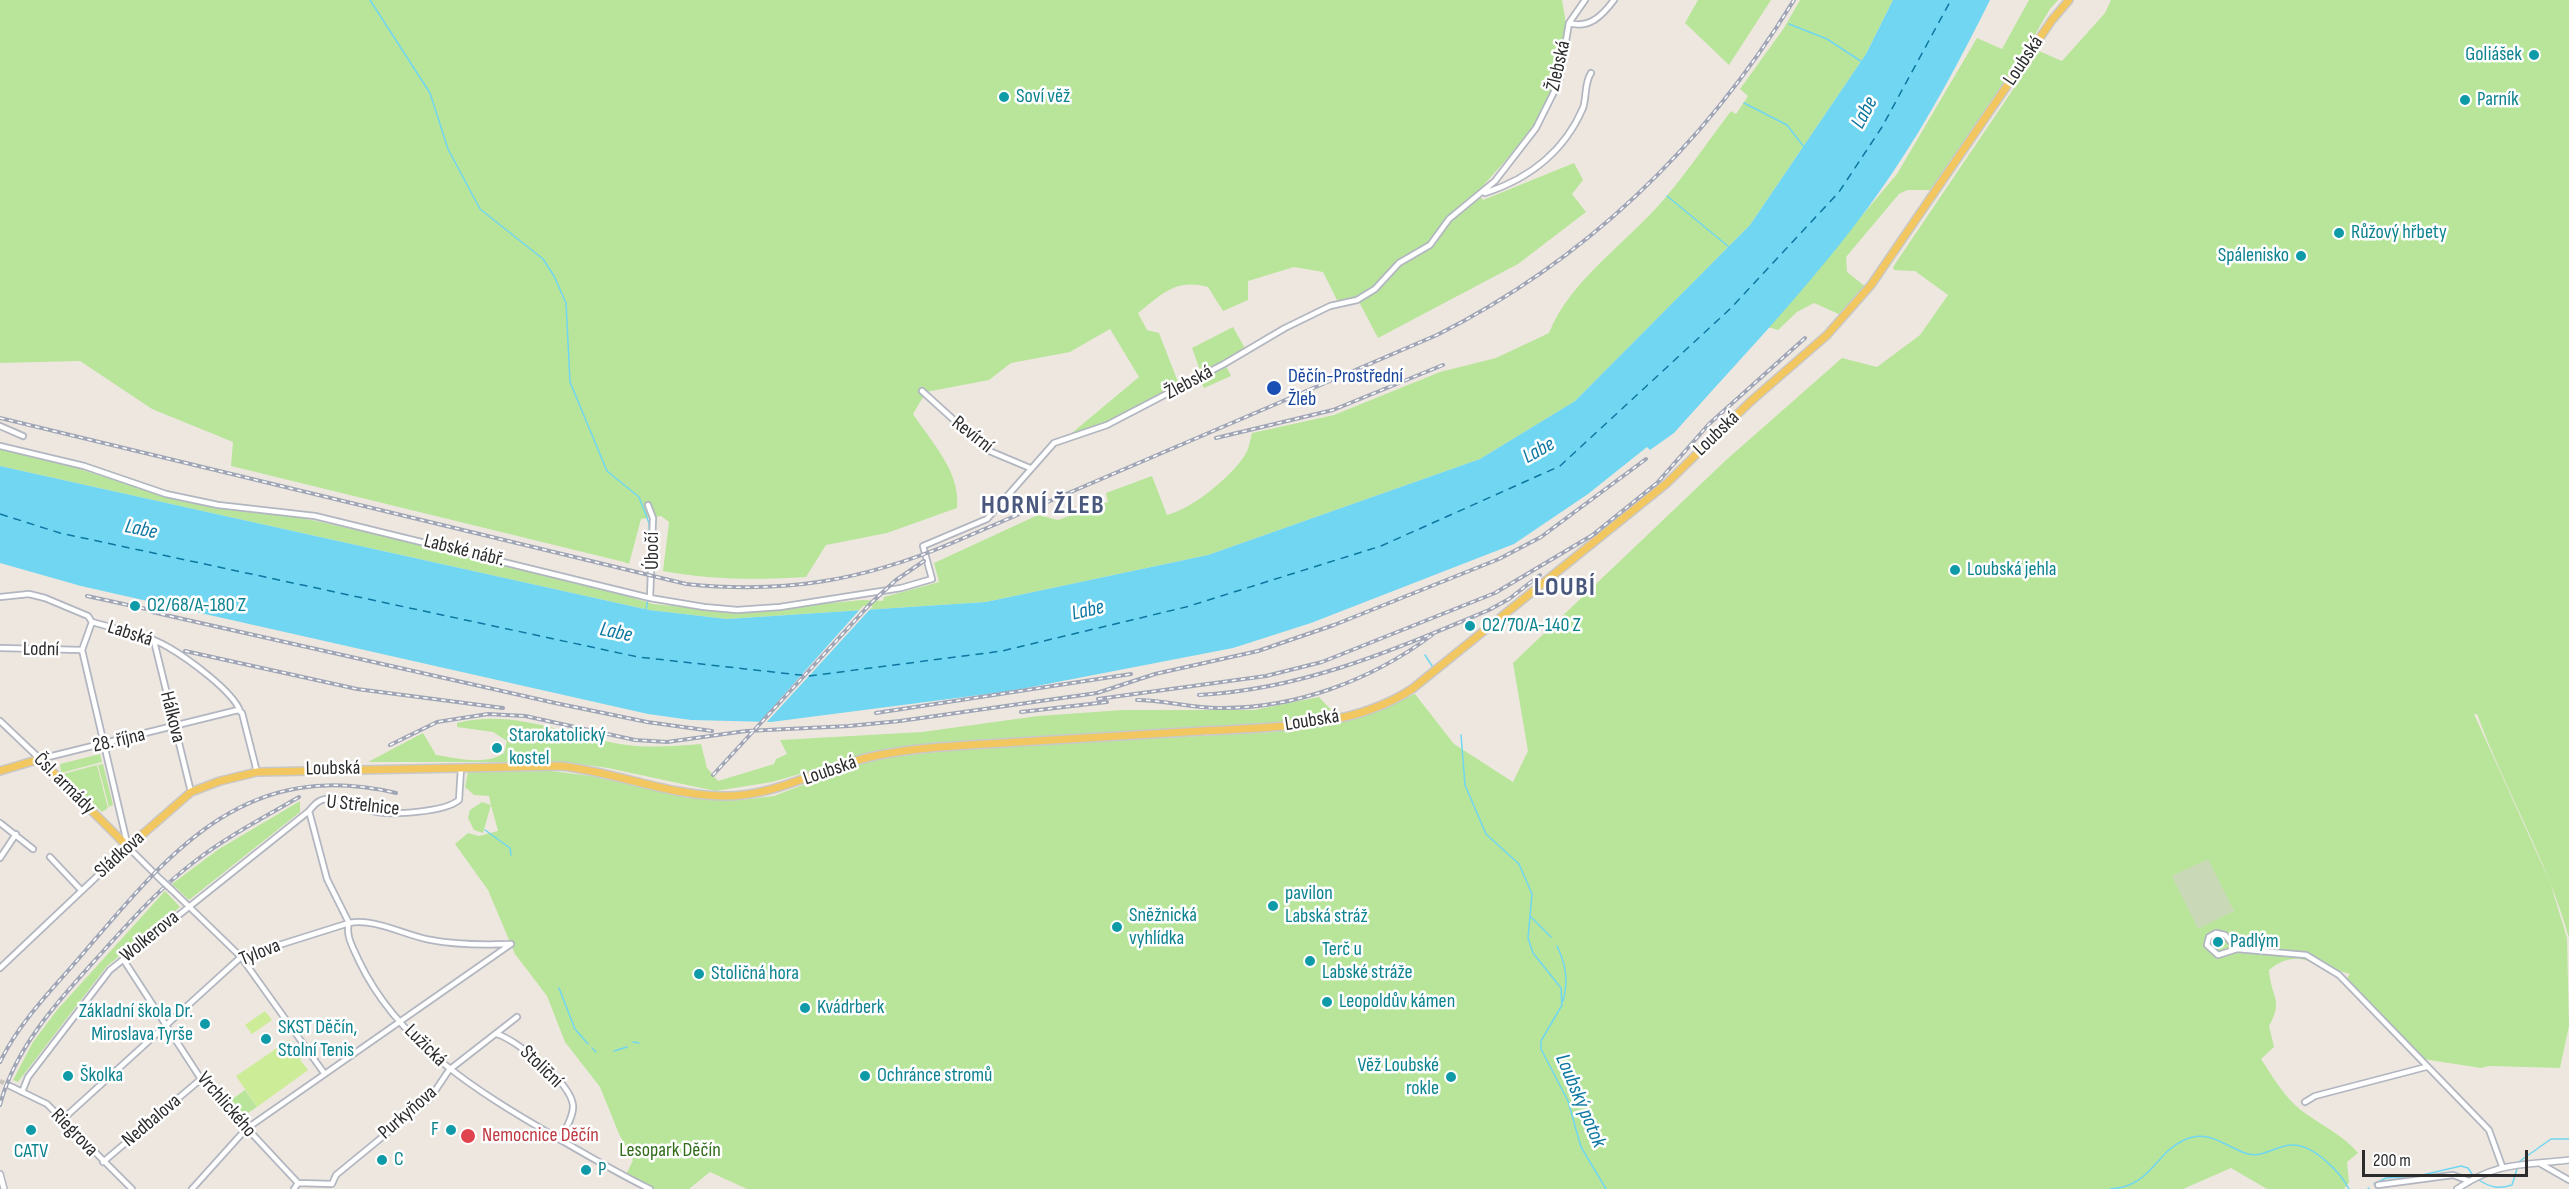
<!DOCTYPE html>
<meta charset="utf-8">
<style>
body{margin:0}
#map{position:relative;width:2569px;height:1189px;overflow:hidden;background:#eee7df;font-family:"Sofia Sans Condensed",sans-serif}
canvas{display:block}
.scale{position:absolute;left:2362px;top:1150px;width:166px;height:27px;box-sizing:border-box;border:3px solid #2c2c2c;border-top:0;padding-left:8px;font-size:18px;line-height:21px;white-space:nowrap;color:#2c2c2c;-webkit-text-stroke:4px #fff;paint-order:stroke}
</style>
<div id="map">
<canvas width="2569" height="1189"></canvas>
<div class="scale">200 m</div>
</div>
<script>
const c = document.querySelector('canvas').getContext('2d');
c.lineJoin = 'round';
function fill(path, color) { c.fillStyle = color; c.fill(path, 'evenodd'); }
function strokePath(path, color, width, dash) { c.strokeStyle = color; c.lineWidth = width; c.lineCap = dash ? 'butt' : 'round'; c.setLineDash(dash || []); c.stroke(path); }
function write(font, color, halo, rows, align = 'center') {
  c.font = font + ' "Sofia Sans Condensed",sans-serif'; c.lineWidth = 5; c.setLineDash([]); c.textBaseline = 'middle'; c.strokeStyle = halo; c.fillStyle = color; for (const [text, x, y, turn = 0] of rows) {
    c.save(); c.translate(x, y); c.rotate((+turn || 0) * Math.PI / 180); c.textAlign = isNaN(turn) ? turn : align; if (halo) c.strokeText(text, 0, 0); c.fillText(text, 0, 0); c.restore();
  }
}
const green = new Path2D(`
 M0 0H1562C1564 12 1567 25 1566 37 1561 106 1520 143 1477 193L1483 200 1574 163 1583 180 1572 194 1586 212 1518 264 1378 338 1357 298 1338 302 1323 272 1294 267 1248 281V300L1223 311 1208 287C1176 278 1162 294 1138 313L1147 330 1159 333 1178 382 1200 370 1192 348 1233 327 1246 350 1225 364 1231 376 1204 388 1199 378 1107 425 1067 437 1139 377 1110 329 1070 352 1011 363 989 380 926 392 913 414C932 443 961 472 957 508L887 533 826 545 806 577C758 580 711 580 663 571L669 522 661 516 641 519 629 564 624 562 231 466 233 442 152 409 80 361 0 363Z
 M1698 0H1771L1729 65 1685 23Z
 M1800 0H1893L1866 54 1750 225 1575 401 1480 459 1208 555 986 602 727 619 649 610 0 466V449L70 466 149 491 223 509 293 516 409 541 587 584 653 604 735 612 863 600 883 601 884 597 939 582 934 563 1038 515 1058 520 1108 502 1106 493 1152 476 1167 515C1192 509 1231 477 1245 455 1249 449 1250 440 1252 433L1334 415 1440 372 1496 358 1549 333C1570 280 1629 241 1665 198 1688 171 1709 140 1731 111L1736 114 1748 96 1740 89 1784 28Z
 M2029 0H2058L2050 9 2030 43 1932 190H1907L1899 194 1846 257 1847 272 1866 287 1841 315 1814 303 1797 312 1778 330 1768 327 1897 174 1977 38 2002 49Z
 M2111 0H2569V938C2547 859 2505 790 2477 714H2474L2550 882 2567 938 2569 1026 2560 1068 2489 1066 2481 1068 2423 1059 2350 983 2347 978 2350 974 2340 971 2335 975C2310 960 2294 950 2269 970 2271 998 2284 1000 2269 1026L2274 1047 2261 1059C2273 1077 2284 1097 2302 1111 2321 1125 2343 1135 2358 1153L2347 1162 2349 1183 2344 1189H2267L2231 1168 2183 1189H747L710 1172 689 1189H650L626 1175 633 1160 619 1134 600 1087 565 1042 547 996 515 954 488 890 455 844 468 833 479 836 498 831 491 805 483 833 474 830 468 818 470 810 482 802 491 805 489 796 474 795 465 787 468 772 551 771 591 776 688 798 741 800 774 796 844 769 882 758 974 748 1274 732 1366 715 1415 694 1454 744 1513 782 1528 751 1513 663 1725 461 1842 358 1877 367 1920 335 1948 295 1915 271 1894 270 1893 267 2039 51 2062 61 2105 13ZM2205 862 2234 911 2198 927 2172 876Z
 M1319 697 1333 712 1277 723 979 740 882 750 772 782 715 791 608 768 566 762H368L423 733 436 755C457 758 485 766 504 753L507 741 493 732 457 727V723C516 708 569 737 627 745 652 748 676 746 701 744L707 768 718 781 774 764 776 759 787 754 780 740 922 732 1038 716 1123 710H1254Z
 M100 754 102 762 61 773 60 764Z
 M103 764 113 805 109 807 98 765Z
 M97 765 108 808 102 812 63 774Z
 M300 801V812L189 900 172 884 219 849Z
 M165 891 180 907 107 966 18 1082 13 1080 33 1042 57 1010Z
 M245 1090 257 1107 245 1115 231 1100Z`);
const cemetery = new Path2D(`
 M2208 859 2234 911 2198 929 2172 876Z`);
const pitch = new Path2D(`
 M265 1011 272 1020 252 1034 245 1025Z
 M289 1040 299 1053 302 1051 305 1056 300 1060 308 1070 257 1107 236 1076Z`);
const water = new Path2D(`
 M1893 0H1990C1960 60 1929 119 1891 175 1828 268 1748 350 1674 433L1650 450 1647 447 1588 494 1514 544 1311 623 1233 648 1011 691 771 722 691 720 648 714 81 586 0 563V466L649 610 727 619 986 602 1208 555 1480 459 1575 401 1750 225 1866 54Z`);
const pier = new Path2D(`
 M863 606H873L764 725 756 726Z`);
const stream = new Path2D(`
 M370 0 430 93 448 149 480 209 543 259 554 276 566 303 570 382 607 471 639 497 649 523 650 542
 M1789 24 1827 39 1862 62
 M1744 103 1787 125 1804 147
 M1667 196 1729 247
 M646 611 648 598
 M1425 655 1434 669
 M1461 735 1465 785 1486 834 1519 864 1532 894 1528 938 1533 953 1561 988 1562 1005 1541 1041V1049L1568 1101 1581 1147 1606 1189
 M485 830 510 848 511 855
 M1531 917 1551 937
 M1557 946C1566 964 1569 981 1563 1001
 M559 988 575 1029 588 1044
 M633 1042 639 1043
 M592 1048 596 1052
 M614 1051 627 1047
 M2520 1161 2551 1139H2569
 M2479 1180C2491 1188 2499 1189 2512 1185L2517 1169
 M2374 1184 2386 1178 2418 1176 2461 1166 2468 1168 2472 1174
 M2110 1189C2151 1187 2154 1154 2184 1140 2209 1128 2225 1147 2248 1154 2264 1158 2278 1144 2293 1145 2314 1145 2340 1172 2349 1189
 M2368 1189 2369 1188`);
const ferry = new Path2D(`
 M0 514 60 533 638 657 809 676 1002 651 1186 607 1381 546 1560 466 1731 308 1839 192 1882 127 1951 0`);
const minorTunnel = new Path2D(`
 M0 1081 10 1086`);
const minor = new Path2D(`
 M1569 23C1589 29 1602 16 1614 0
 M1485 193C1528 179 1564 152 1583 108 1587 96 1584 84 1591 73
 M922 391 987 450 1030 468
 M0 426 23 436
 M0 446 84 466 166 494 218 505 315 516 650 598 704 607 737 610 780 607 901 588 932 579 923 546 987 519 1054 443 1107 425 1224 364 1285 328 1330 306 1357 300 1375 289 1399 263 1430 245 1449 219 1495 181 1536 128 1559 82 1569 23 1585 0
 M648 505 653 518 650 598
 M0 597 29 594 45 598 88 616 92 622C116 629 146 634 168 647 187 658 233 691 240 711
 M92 622 82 650 128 847
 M154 641 191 792
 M0 648 82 650
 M0 721 40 759 238 710 242 713 257 772
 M309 811 327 879 349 923C345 936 354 949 359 961 398 1043 478 1092 554 1136 585 1154 617 1173 650 1189
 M0 823 33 849
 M128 847 160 879
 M50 857 81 890
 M0 858 16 834
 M172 890 241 957 324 1073
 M2237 949 2225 935 2216 933 2209 937 2207 945 2218 955 2237 949 2306 955 2339 975 2489 1130 2502 1166
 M123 959 201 1079 298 1183
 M0 968 128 847
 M497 1034C518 1041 570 1082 573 1105 574 1116 565 1130 560 1140
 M10 1086 47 1104 132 1189
 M22 1092 28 1077 110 970 309 811C314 805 319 799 327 799 343 799 361 809 377 812 394 815 445 812 459 800L461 768
 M2305 1102 2315 1096 2426 1067
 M63 1119 241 957 349 923C376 918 403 935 431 940 457 945 484 945 511 944
 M103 1162 201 1079
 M2541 1164 2569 1180
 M2378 1185 2453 1175 2469 1181
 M192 1189 246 1129 511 944
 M294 1189 298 1183 332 1184 336 1175 431 1097 449 1070 517 1017`);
const tertiary = new Path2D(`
 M0 1174 4 1189
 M2457 1189C2499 1161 2521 1166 2569 1160`);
const primary = new Path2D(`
 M0 771 40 759 128 847 191 792 220 781 257 772 561 766C615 772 667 795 722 796 778 797 825 765 879 755 925 746 973 745 1019 742 1080 738 1140 735 1201 731 1271 727 1351 729 1412 689L1667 483 1750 402 1827 335 1871 285 2052 20 2069 0`);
const rail = new Path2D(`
 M0 418 686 584C783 594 862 581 952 543L1437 335C1588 259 1706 143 1794 0
 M1216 438 1333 410 1443 365
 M1590 537 1657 483 1709 424 1805 338
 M87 596 160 612
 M152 612 555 703 647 722 712 731
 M185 651 357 689 503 708
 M1199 695C1305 689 1393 650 1489 610L1509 599 1540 575
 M1098 699 1266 676 1322 662 1495 593 1596 533
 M1137 700C1164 700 1191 708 1219 708 1295 709 1372 680 1432 635
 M1021 712 1107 702
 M876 713 1131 674
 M390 745 437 722 488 714 525 716 635 740 667 742 746 731 849 726 900 721 1097 693 1155 674 1258 651 1334 625 1499 559 1541 537 1646 459
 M713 775 871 603 896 580 924 561
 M0 1062C21 1019 55 987 86 950 173 848 247 758 396 793
 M0 1105C16 1043 65 994 106 948 134 917 161 887 194 862 226 837 263 818 299 797`);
const minorBridge = new Path2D(`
 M160 879 172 890`);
const markers = [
 [2534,55,6,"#0f9aa8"],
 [1004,97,6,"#0f9aa8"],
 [2465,100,6,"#0f9aa8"],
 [2339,233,6,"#0f9aa8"],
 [2301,256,6,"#0f9aa8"],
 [1274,388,8,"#1a4fb4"],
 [1955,570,6,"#0f9aa8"],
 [135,606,6,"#0f9aa8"],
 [1470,626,6,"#0f9aa8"],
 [497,748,6,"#0f9aa8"],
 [1273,906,6,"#0f9aa8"],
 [1117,927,6,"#0f9aa8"],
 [2218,942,6,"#0f9aa8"],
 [1310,961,6,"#0f9aa8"],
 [699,974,6,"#0f9aa8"],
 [1327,1002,6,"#0f9aa8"],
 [805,1008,6,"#0f9aa8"],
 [205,1024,6,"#0f9aa8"],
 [266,1039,6,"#0f9aa8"],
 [68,1076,6,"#0f9aa8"],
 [865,1076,6,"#0f9aa8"],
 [1451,1077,6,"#0f9aa8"],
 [31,1130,6,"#0f9aa8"],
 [451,1130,6,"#0f9aa8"],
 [468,1136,8,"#e0444e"],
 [382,1160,6,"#0f9aa8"],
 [586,1170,6,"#0f9aa8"]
];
const cultureNames = [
 ["Goliášek",2522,55,"right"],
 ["Soví věž",1016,97],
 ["Parník",2477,100],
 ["Růžový hřbety",2351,233],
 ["Spálenisko",2289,256,"right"],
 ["Loubská jehla",1967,570],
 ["O2/68/A-180 Z",147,606],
 ["O2/70/A-140 Z",1482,626],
 ["Starokatolický",509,736],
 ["kostel",509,759],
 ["pavilon",1285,894],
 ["Labská stráž",1285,917],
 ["Sněžnická",1129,916],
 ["vyhlídka",1129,939],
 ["Padlým",2230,942],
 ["Terč u",1322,950],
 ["Labské stráže",1322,973],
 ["Stoličná hora",711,974],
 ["Leopoldův kámen",1339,1002],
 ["Kvádrberk",817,1008],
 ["Základní škola Dr.",193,1012,"right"],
 ["Miroslava Tyrše",193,1035,"right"],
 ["SKST Děčín,",278,1028],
 ["Stolní Tenis",278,1051],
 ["Věž Loubské",1439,1066,"right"],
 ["rokle",1439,1089,"right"],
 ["Školka",80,1076],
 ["Ochránce stromů",877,1076],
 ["F",439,1130,"right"],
 ["CATV",31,1152,"center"],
 ["C",394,1160],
 ["P",598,1170]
];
const streetNames = [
 ["Loubská",2024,61,-56],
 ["Žlebská",1559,66,-77],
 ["Žlebská",1189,383,-28],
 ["Loubská",1717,434,-44],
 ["Revírní",972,435,38],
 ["Labské nábř.",464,551,14],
 ["Úbočí",653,551,-90],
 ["Labská",130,634,18],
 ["Lodní",41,650,1],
 ["Hálkova",172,717,76],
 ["Loubská",1312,721,-9],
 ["28. října",119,741,-13],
 ["Loubská",333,769,-1],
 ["Loubská",830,771,-19],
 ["Čsl. armády",64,784,45],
 ["U Střelnice",363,806,6],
 ["Sládkova",120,855,-42],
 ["Wolkerova",150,937,-39],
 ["Tylova",260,953,-22],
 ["Lužická",425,1046,45],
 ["Stoliční",541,1067,44],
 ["Vrchlického",226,1105,49],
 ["Purkyňova",408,1113,-41],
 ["Nedbalova",152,1121,-40],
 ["Riegrova",74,1133,46]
];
const transitNames = [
 ["Děčín-Prostřední",1288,377],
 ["Žleb",1288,400]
];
const healthNames = [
 ["Nemocnice Děčín",482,1136]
];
const parkNames = [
 ["Lesopark Děčín",670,1151]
];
const waterNames = [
 ["Labe",1865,113,-62],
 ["Labe",1539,451,-29],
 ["Labe",141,530,12],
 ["Labe",1088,611,-13],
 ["Labe",616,633,12],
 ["Loubský potok",1580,1101,67]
];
const districtNames = [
 ["HORNÍ ŽLEB",1043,506],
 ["LOUBÍ",1565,588]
];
fill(green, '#b9e59b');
fill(cemetery, '#c9d8b6');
fill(pitch, '#cdec97');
fill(water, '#71d6f1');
fill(pier, '#eee7df');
strokePath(stream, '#71d6f1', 1.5);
strokePath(ferry, '#0c77a1', 1.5, [8, 6]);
strokePath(minorTunnel, '#c7c2bb', 4.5, [4.5, 2]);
strokePath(minor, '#b2b6c0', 8);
strokePath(tertiary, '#b2b6c0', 8);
strokePath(primary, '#c8c8c8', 10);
strokePath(minor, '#fff', 4.5);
strokePath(tertiary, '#fff', 5);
strokePath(primary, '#f3c75f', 7);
strokePath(rail, '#a1a6b7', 4);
strokePath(rail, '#fff', 1.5, [4.5]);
strokePath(minorBridge, '#b2b6c0', 8, []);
strokePath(minorBridge, '#fff', 4.5);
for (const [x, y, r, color] of markers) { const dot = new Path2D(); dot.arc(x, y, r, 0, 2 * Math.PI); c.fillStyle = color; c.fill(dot); strokePath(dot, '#fff', 2); }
write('20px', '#0d838f', '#fff', cultureNames, 'left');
write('20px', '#2c2c2c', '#fff', streetNames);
write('20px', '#164399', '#fff', transitNames, 'left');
write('20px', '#be3a42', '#fff', healthNames, 'left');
write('20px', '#306c1a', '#fff', parkNames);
write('italic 21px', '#0c77a1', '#fff', waterNames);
c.letterSpacing = '1.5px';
write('bold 26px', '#4b587e', '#fff', districtNames);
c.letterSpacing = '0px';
</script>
